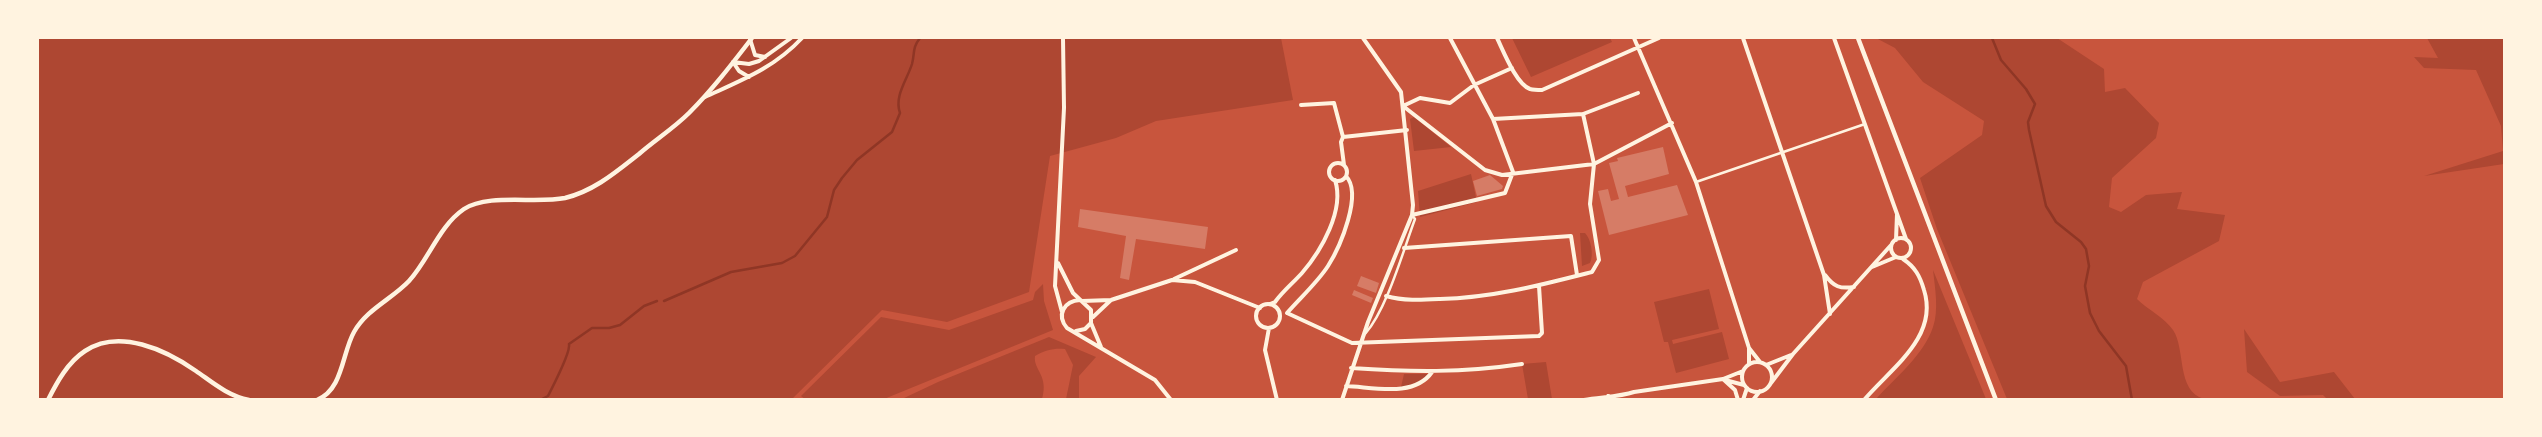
<!DOCTYPE html>
<style>
body{margin:0}
#map{position:relative;width:2542px;height:437px;overflow:hidden;background:#c8553d;font-family:"Exo 2",sans-serif}
canvas{display:block}
.frame{position:absolute;inset:0;border:39px solid #fff3e0;pointer-events:none}
</style>
<div id="map">
<canvas width="2542" height="437"></canvas>
<div class="frame"></div>
</div>
<script>
const c = document.querySelector('canvas').getContext('2d');
c.lineJoin = 'round';
function fill(path, color) { c.fillStyle = color; c.fill(path, 'evenodd'); }
function strokePath(path, color, width, dash) { c.strokeStyle = color; c.lineWidth = width; c.lineCap = dash ? 'butt' : 'round'; c.setLineDash(dash || []); c.stroke(path); }
const green = new Path2D(`
 M38 38H1281L1293 100 1156 121 1116 138 1050 156 1029 292 947 322 882 310 792 399H38Z
 M1512 38H1610L1612 42 1531 77Z
 M1876 38H2057L2104 69 2105 92 2125 88 2159 123 2156 138 2112 178 2109 207 2121 212 2146 195 2182 192 2177 209 2225 215 2219 241 2143 282 2137 299C2147 309 2165 318 2173 330 2186 349 2176 391 2204 399H2007L1937 229 1920 178 1982 135 1984 121 1923 82 1895 48Z
 M2427 38H2504V164L2424 176 2503 151 2501 126 2476 70 2424 68 2414 57 2438 58Z
 M1414 117 1451 147 1414 151 1410 119Z
 M1471 174 1477 202 1420 217 1418 191Z
 M1580 233H1585C1591 239 1594 255 1590 263L1582 266Z
 M1933 270 1986 399H1876C1894 379 1924 355 1933 327 1939 310 1935 288 1933 270Z
 M1043 284 1044 301 1053 330 884 399 806 400 801 396 881 317 949 330 1033 300 1035 292Z
 M1709 289 1719 329 1672 340 1673 344 1722 332 1729 359 1676 373 1668 342H1664L1654 302Z
 M2244 329 2280 382 2334 372 2355 399H2327L2323 395 2280 396 2247 372Z
 M1049 337 1096 357 1079 376V399H1066L1073 365 1065 349C1054 348 1045 350 1035 356 1033 370 1049 375 1042 399H902L938 382Z
 M1546 362 1552 399H1528L1522 364Z
 M1404 374H1429C1421 381 1413 388 1401 387Z`);
const stream = new Path2D(`
 M1992 38 2001 60 2026 89 2035 104 2028 122 2029 130 2046 206 2056 222 2081 242 2086 249 2089 266 2085 286 2090 313 2099 331 2126 366 2132 400
 M664 301 731 272 782 263 795 256 827 217 834 190 842 178 857 160 892 132 900 113C894 96 907 80 912 64 915 53 912 48 920 38
 M540 400 548 396C553 386 571 352 569 344L592 328H609L620 325 644 306 657 301`);
const building = new Path2D(`
 M1663 147 1669 174 1625 186 1628 197 1677 185 1688 215 1609 235 1598 191 1608 189 1611 201 1619 199 1609 163 1618 161 1617 158Z
 M1490 175 1503 186 1502 189 1477 196 1473 181Z
 M1080 209 1208 227 1205 249 1136 239 1129 280 1120 278 1126 236 1078 227Z
 M1361 276 1379 283 1376 293 1357 286Z
 M1354 290 1373 298 1371 303 1352 295Z`);
const pedestrian = new Path2D(`
 M1696 182 1865 124
 M1365 334C1387 309 1403 251 1415 219L1412 215`);
const minor = new Path2D(`
 M1450 38 1493 119 1513 172
 M1497 38C1503 50 1516 84 1530 89 1534 90 1539 90 1542 90L1659 38
 M1634 38 1696 182 1749 348 1760 362
 M1743 38 1824 275 1830 314
 M1834 38 1906 239
 M750 39 755 55 765 57
 M733 62 749 64 759 61 791 38
 M733 62 739 71 749 77
 M705 97C742 80 774 68 802 38
 M1301 105 1334 103 1343 137 1341 142 1344 165
 M1403 106 1485 170 1502 175 1594 164 1672 123
 M1403 106 1420 98 1450 103 1474 85 1512 68
 M1493 119 1583 114 1638 93
 M1343 137 1407 130
 M1329 172a9 9 0 1 1 18 0a9 9 0 1 1-18 0Z
 M1412 215 1505 193 1513 172
 M1891 248a10 10 0 1 1 20 0a10 10 0 1 1-20 0Z
 M1896 240 1897 214
 M1404 248 1571 236 1577 275
 M1058 263 1073 293 1091 310V323L1101 347
 M1872 267 1896 257
 M1825 275C1834 287 1840 289 1854 287
 M1174 279 1236 250
 M1386 296C1404 301 1421 300 1440 299 1492 298 1541 285 1592 272L1599 260 1590 204 1594 164 1583 114
 M1080 300C1064 301 1056 315 1067 328L1155 380 1171 400
 M1082 301 1111 300 1172 280 1195 282 1260 308
 M1270 304 1275 302C1283 291 1293 283 1302 273 1321 251 1345 210 1335 180
 M1256 316a12 12 0 1 1 24 0a12 12 0 1 1-24 0Z
 M1062 312 1055 286 1064 108 1063 38
 M1287 313 1352 343 1539 336 1542 333 1539 286
 M1287 313C1300 298 1317 283 1328 266 1340 247 1363 194 1346 176
 M1093 317 1111 300
 M1269 328 1265 350 1277 400
 M1076 331 1085 329 1091 323
 M1742 377a15 15 0 1 1 30 0a15 15 0 1 1-30 0Z
 M1749 364V348
 M1766 365 1791 355
 M1351 368C1411 372 1462 373 1522 364
 M1723 379 1735 390 1738 400
 M1725 380 1744 385
 M1771 383 1793 354 1892 244
 M1346 386C1373 387 1414 398 1432 372
 M1608 396 1615 400
 M1342 400 1368 322 1412 215 1413 205 1401 92 1363 38
 M1584 400C1600 397 1619 397 1634 392L1723 379 1743 371
 M1743 400 1747 388
 M1753 400 1760 391
 M1864 400C1891 368 1939 337 1924 290 1920 276 1915 267 1903 259`);
const tertiary = new Path2D(`
 M1858 38 1996 400
 M48 400C57 382 68 362 85 351 119 328 166 350 196 371 212 382 228 396 249 400
 M317 400C343 390 342 353 354 332 367 309 392 299 409 281 429 259 439 226 464 209 488 193 536 204 565 198 594 191 616 172 639 154 655 140 674 128 689 113 712 90 732 64 752 38`);
fill(green, '#ae4732');
strokePath(stream, '#8f3625', 2.5);
fill(building, '#d67c66');
strokePath(pedestrian, '#fff3e0', 2.5);
strokePath(minor, '#fff3e0', 4);
strokePath(tertiary, '#fff3e0', 4.5);
</script>
